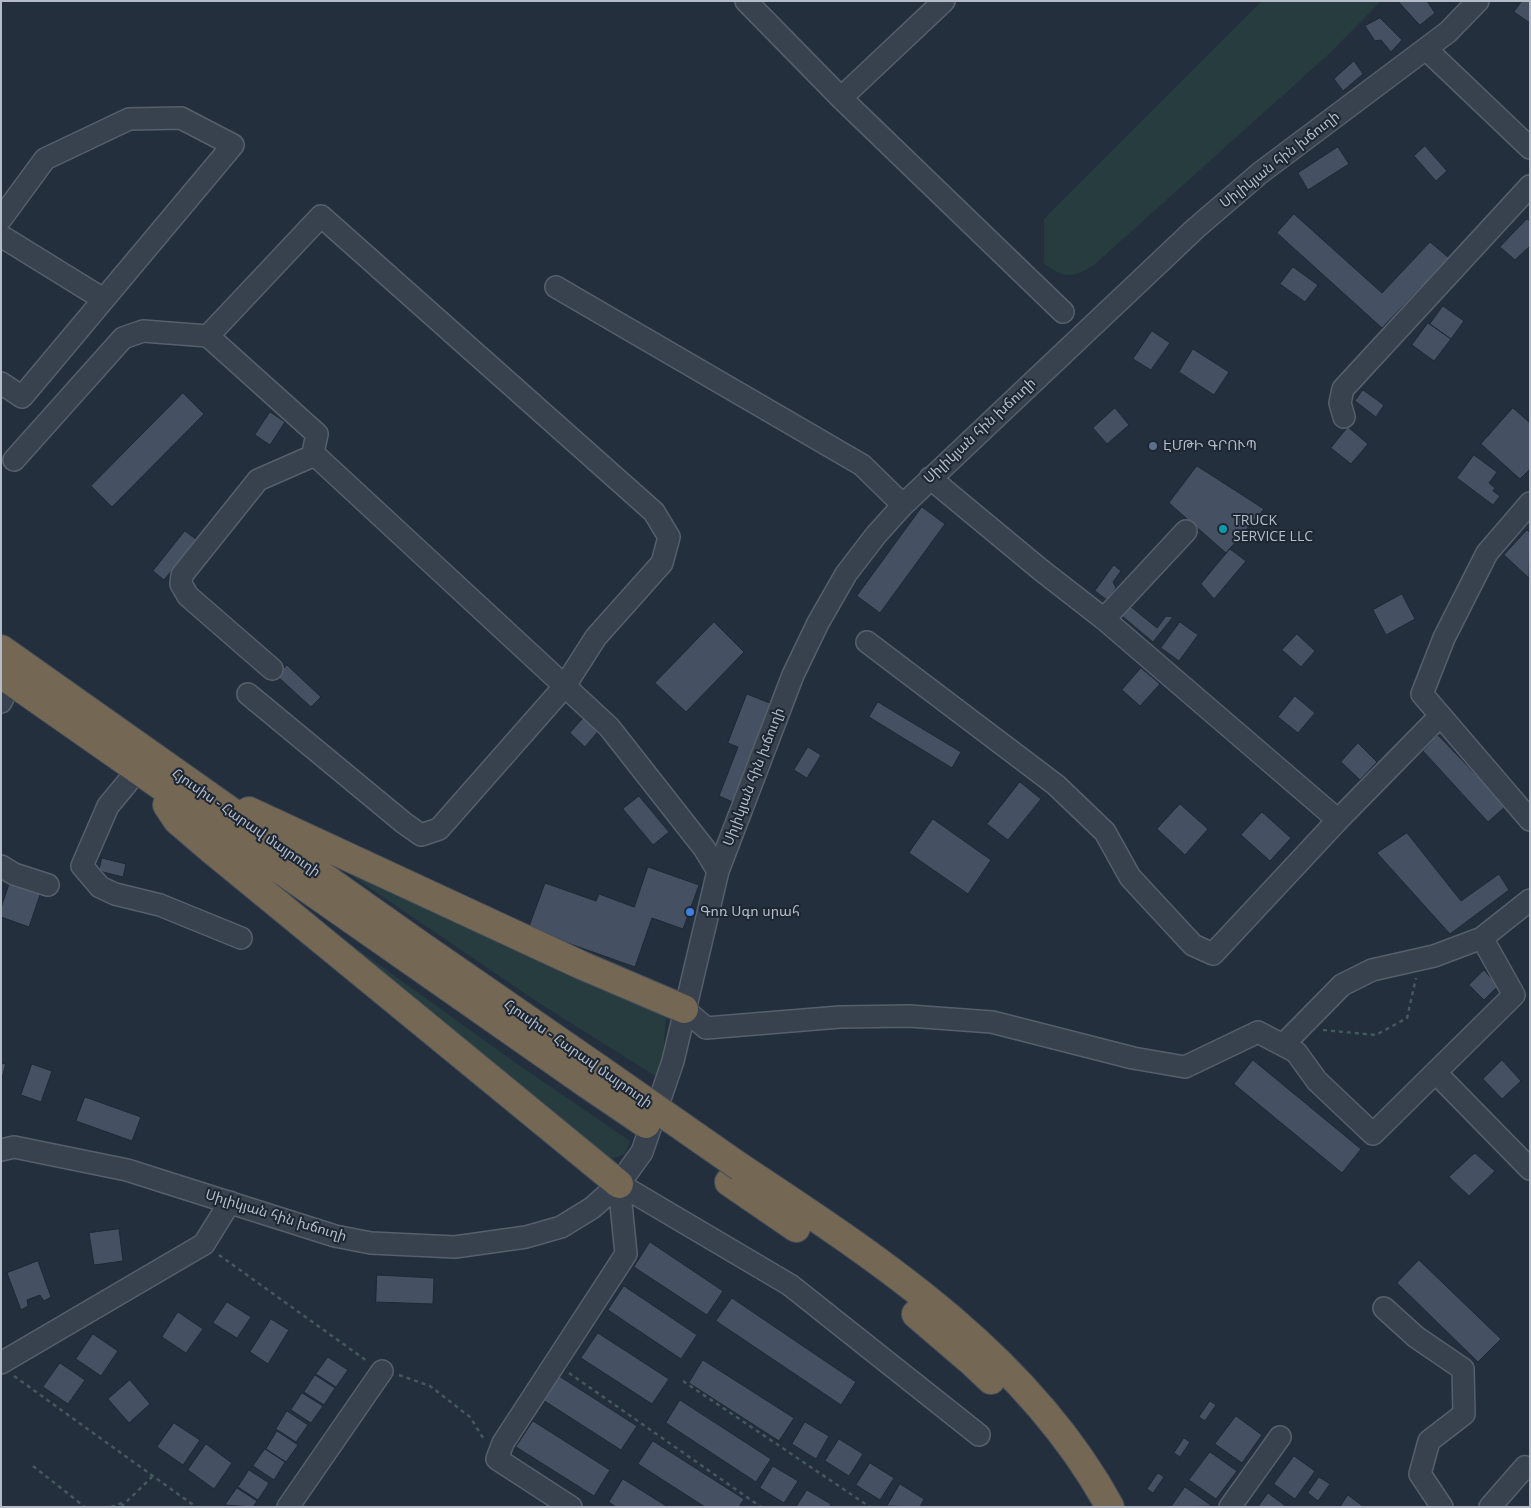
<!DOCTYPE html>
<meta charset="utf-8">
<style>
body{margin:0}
#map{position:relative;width:1531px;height:1508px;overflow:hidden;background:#242f3e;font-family:"Open Sans",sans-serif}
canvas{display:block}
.frame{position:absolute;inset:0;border:2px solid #b4bcc9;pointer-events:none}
</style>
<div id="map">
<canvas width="1531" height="1508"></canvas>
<div class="frame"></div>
</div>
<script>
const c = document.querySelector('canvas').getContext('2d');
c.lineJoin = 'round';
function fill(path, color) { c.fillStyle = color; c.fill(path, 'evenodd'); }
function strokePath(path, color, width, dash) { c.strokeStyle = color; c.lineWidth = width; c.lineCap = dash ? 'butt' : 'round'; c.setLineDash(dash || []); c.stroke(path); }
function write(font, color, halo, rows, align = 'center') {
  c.font = font + ' "Open Sans","Noto Sans Armenian",sans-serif'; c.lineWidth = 4; c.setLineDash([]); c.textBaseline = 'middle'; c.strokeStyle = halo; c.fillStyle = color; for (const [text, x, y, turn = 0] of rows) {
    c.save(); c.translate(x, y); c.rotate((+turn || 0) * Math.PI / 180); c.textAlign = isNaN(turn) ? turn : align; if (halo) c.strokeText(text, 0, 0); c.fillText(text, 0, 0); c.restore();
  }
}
const green = new Path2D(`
 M1262 1H1381L1330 53 1094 265C1074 278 1063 279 1044 263V219Z
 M314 850 638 1000 666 1018 663 1056 657 1077 539 1003Z
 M264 882 513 1061 630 1141 625 1154 606 1161Z`);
const building = new Path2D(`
 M1398 1H1427L1435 13 1420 25Z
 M1522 1H1530V23L1514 12Z
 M1380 18 1402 40 1391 52 1381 40 1375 41 1365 26Z
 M1354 61 1363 74 1343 91 1334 79Z
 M1425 146 1447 171 1436 181 1414 156Z
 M1338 147 1349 164 1308 190 1298 173Z
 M1294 214 1382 293 1430 242 1449 258 1382 328 1277 233Z
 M1527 219 1530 221V246L1515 260 1500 247Z
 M1293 267 1318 285 1305 302 1280 284Z
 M1443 306 1464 321 1451 339 1430 324Z
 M1428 323 1451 339 1434 361 1412 345Z
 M1152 331 1170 343 1151 370 1133 359Z
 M1193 349 1229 372 1214 395 1179 372Z
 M1363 390 1384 405 1376 417 1355 401Z
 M183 393 204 414 112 507 91 486Z
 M1115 408 1129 425 1107 444 1093 428Z
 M1513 408 1530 423V469L1520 479 1481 444Z
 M270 412 285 422 270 445 255 435Z
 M1348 427 1368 444 1351 464 1331 448Z
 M1474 455 1497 472 1489 483 1495 488 1493 491 1500 496 1493 505 1457 478Z
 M1197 466 1264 509 1226 553 1169 503Z
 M922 507 945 524 880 613 857 596Z
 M1527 530 1530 533 1529 578 1504 555Z
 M185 531 197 540 164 580 153 571Z
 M1230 549 1246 561 1214 599 1201 584Z
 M1114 565 1121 571 1113 582 1116 588 1107 600 1095 591Z
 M1402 594 1415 619 1386 635 1373 610Z
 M1130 606 1157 628 1166 616 1173 617 1153 642 1122 616Z
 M714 622 744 652 686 712 655 683Z
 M1180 622 1198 635 1179 661 1161 648Z
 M1297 634 1315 651 1301 667 1282 650Z
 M287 665 321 697 311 707 277 676Z
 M1141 668 1160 684 1140 706 1122 690Z
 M747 694 772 704 733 802 719 796 738 747 728 743Z
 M1295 696 1315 713 1298 733 1278 717Z
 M878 702 961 752 952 768 869 717Z
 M585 716 600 729 585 747 570 733Z
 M1438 735 1506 806 1488 822 1423 751Z
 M1358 743 1377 762 1360 780 1341 762Z
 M808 747 821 755 807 778 794 770Z
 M1020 782 1041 799 1008 840 987 824Z
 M639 796 669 832 653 845 623 809Z
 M1180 804 1208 829 1185 855 1157 829Z
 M1262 812 1291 838 1270 861 1241 835Z
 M933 819 991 860 968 894 909 853Z
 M1407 833 1461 901 1499 874 1509 890 1450 934 1377 853Z
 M102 858 126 864 123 877 99 871Z
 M648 867 699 885 683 929 652 918 635 967 528 929 545 883 596 901 599 894 634 907Z
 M10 882 41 892 29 927 1 917V908Z
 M1484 970 1498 986 1484 1000 1469 985Z
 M1253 1060 1361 1149 1342 1173 1234 1084Z
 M1502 1060 1521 1081 1502 1099 1483 1079Z
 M1 1063 6 1064 1 1081Z
 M32 1064 52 1071 41 1102 21 1095Z
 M85 1097 141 1117 132 1141 76 1121Z
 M1475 1153 1495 1171 1469 1196 1449 1177Z
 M119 1229 123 1261 94 1265 89 1233Z
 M650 1242 723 1291 707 1315 634 1267Z
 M1419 1260 1501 1339 1478 1362 1397 1283Z
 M38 1261 51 1297 44 1301 40 1295 27 1300 28 1306 21 1310 7 1273Z
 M377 1275 434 1278 433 1304 376 1302Z
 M624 1286 697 1335 681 1359 608 1310Z
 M732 1298 856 1382 841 1405 716 1321Z
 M227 1302 251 1317 237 1338 213 1323Z
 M178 1312 203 1329 186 1353 162 1337Z
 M271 1319 289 1330 268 1364 250 1352Z
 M598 1333 669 1379 652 1404 581 1358Z
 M93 1334 118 1351 101 1376 76 1359Z
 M328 1357 348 1370 336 1387 316 1374Z
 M703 1360 794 1418 779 1441 689 1383Z
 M60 1363 85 1380 68 1404 43 1387Z
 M315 1375 335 1388 324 1405 304 1392Z
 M559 1376 637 1426 621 1450 543 1400Z
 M130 1380 150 1404 129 1423 108 1399Z
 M302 1393 323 1406 311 1423 291 1410Z
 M680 1400 771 1459 756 1482 666 1423Z
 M1210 1401 1216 1405 1205 1421 1199 1417Z
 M287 1411 308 1425 296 1442 276 1429Z
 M1236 1416 1262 1435 1242 1463 1215 1444Z
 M533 1421 610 1470 594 1496 516 1447Z
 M805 1422 829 1436 816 1459 792 1444Z
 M174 1423 200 1440 183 1465 157 1447Z
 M277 1431 298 1445 286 1462 266 1449Z
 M1184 1438 1190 1442 1180 1457 1174 1453Z
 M839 1439 863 1454 849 1476 825 1461Z
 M653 1441 744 1499 739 1507H705L638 1464Z
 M206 1444 232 1463 214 1489 188 1470Z
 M265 1449 285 1462 274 1480 253 1466Z
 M1210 1452 1237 1471 1216 1499 1189 1480Z
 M1294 1456 1315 1471 1295 1499 1274 1484Z
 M870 1463 894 1478 880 1500 856 1485Z
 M773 1466 798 1481 784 1503 760 1488Z
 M249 1470 269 1483 258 1500 238 1487Z
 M1158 1473 1164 1477 1153 1493 1147 1489Z
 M1319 1477 1330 1484 1318 1501 1308 1493Z
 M623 1479 668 1507H616L609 1502Z
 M900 1484 924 1499 920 1507 887 1506Z
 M1185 1487 1212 1506 1171 1507Z
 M237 1488 257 1501 253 1507 225 1505Z
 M807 1490 831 1504 829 1507H796Z
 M1268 1493 1287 1507H1258Z
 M1348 1495 1364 1507H1340Z`);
const path = new Path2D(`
 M1323 1030 1376 1035 1407 1018 1416 978
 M219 1255 367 1361
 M569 1373 761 1507
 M399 1375 430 1386 470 1417 485 1441
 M14 1376 196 1507
 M683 1381 870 1507
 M33 1466 85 1507
 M111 1507 122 1503
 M121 1507 152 1477`);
const minor = new Path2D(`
 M746 1 841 98 1063 312
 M1426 49 1530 148
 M841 98 944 1
 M1 219 45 159 129 119 181 118 233 145 22 397 1 383
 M1 236 103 299
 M556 287 862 465 903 505
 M1344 417 1340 403 1343 389 1530 186
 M14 460 123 338 143 331 208 336
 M930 478 1041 570 1104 619 1338 820
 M1530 503 1487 553 1444 638 1422 694 1530 820
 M1104 619 1186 531
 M867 642 1056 785 1105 832 1130 877 1193 945 1213 954 1338 820 1440 716
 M272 669 188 596 181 584 182 575 258 480 315 455
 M248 694 404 823 421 835 439 829 564 687 596 637 662 563 669 537 654 512 321 216 208 336 317 434 313 453 315 455 609 727 704 848 718 871
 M1 702 11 681
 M137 771 108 806 82 866 100 887 115 894 160 905 241 938
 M1 866 14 874 48 885
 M684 1009 706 1028 840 1017 909 1016 992 1022 1133 1058 1185 1067 1258 1032 1296 1052 1317 1081 1373 1134 1514 995 1482 938 1530 900
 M1283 1045 1342 985 1372 970 1434 956 1482 938
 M1436 1073 1530 1169
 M1 1150 14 1147 127 1170 335 1236 371 1243 455 1247 526 1237 561 1227 592 1208 619 1184 642 1152 673 1061 718 871 793 675 818 623 846 574 876 535 903 505 1196 228 1260 173 1448 32 1478 1
 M619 1184 790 1285 979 1435
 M1384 1308 1416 1337 1463 1369 1464 1414 1429 1441 1420 1474 1442 1507
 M1 1363 204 1244 230 1202
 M288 1507 382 1371
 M571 1507 497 1459 503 1443 626 1254 619 1184
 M1230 1507 1280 1437
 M1490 1507 1525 1467 1530 1469`);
const highway = new Path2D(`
 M1 649 420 945 598 1068
 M1 674 587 1084
 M167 805 177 820 212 850 619 1184
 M249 811 581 965 684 1009
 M740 1167C879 1259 1028 1356 1110 1507
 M729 1182 796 1228
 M916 1314 972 1362 991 1380`);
const highwayBridge = new Path2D(`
 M598 1068 740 1167
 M587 1084 646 1124`);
const markers = [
 [1153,446,5,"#5c6f8a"],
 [1223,529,5,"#0f9aa8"],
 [690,912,5,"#3f7fe0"]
];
const streetNames = [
 ["Սիլիկյան հին խճուղի",1280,160,-38],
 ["Սիլիկյան հին խճուղի",980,431,-43],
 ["Սիլիկյան հին խճուղի",754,777,-69],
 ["Հյուսիս - Հարավ մայրուղի",246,823,35],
 ["Հյուսիս - Հարավ մայրուղի",578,1054,35],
 ["Սիլիկյան հին խճուղի",276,1216,17]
];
const poiNames = [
 ["ԷՄԹԻ ԳՐՈՒՊ",1163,446],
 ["TRUCK",1233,521],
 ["SERVICE LLC",1233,537],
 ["Գոռ Սգո սրահ",700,912]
];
fill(green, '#263c3f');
fill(building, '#455162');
strokePath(building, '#1f2835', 1);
strokePath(minor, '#565f6c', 24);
strokePath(highway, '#434c59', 30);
strokePath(path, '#44595c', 2.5, [4, 4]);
strokePath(minor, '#38414e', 21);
strokePath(highway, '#746855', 28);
strokePath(highwayBridge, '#434c59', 30, []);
strokePath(highwayBridge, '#746855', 28);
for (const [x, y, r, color] of markers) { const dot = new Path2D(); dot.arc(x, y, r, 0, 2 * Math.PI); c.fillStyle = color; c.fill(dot); strokePath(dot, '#1d2633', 2); }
write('14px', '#b4bcc9', '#1d2633', streetNames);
write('14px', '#b4bcc9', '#1d2633', poiNames, 'left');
</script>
